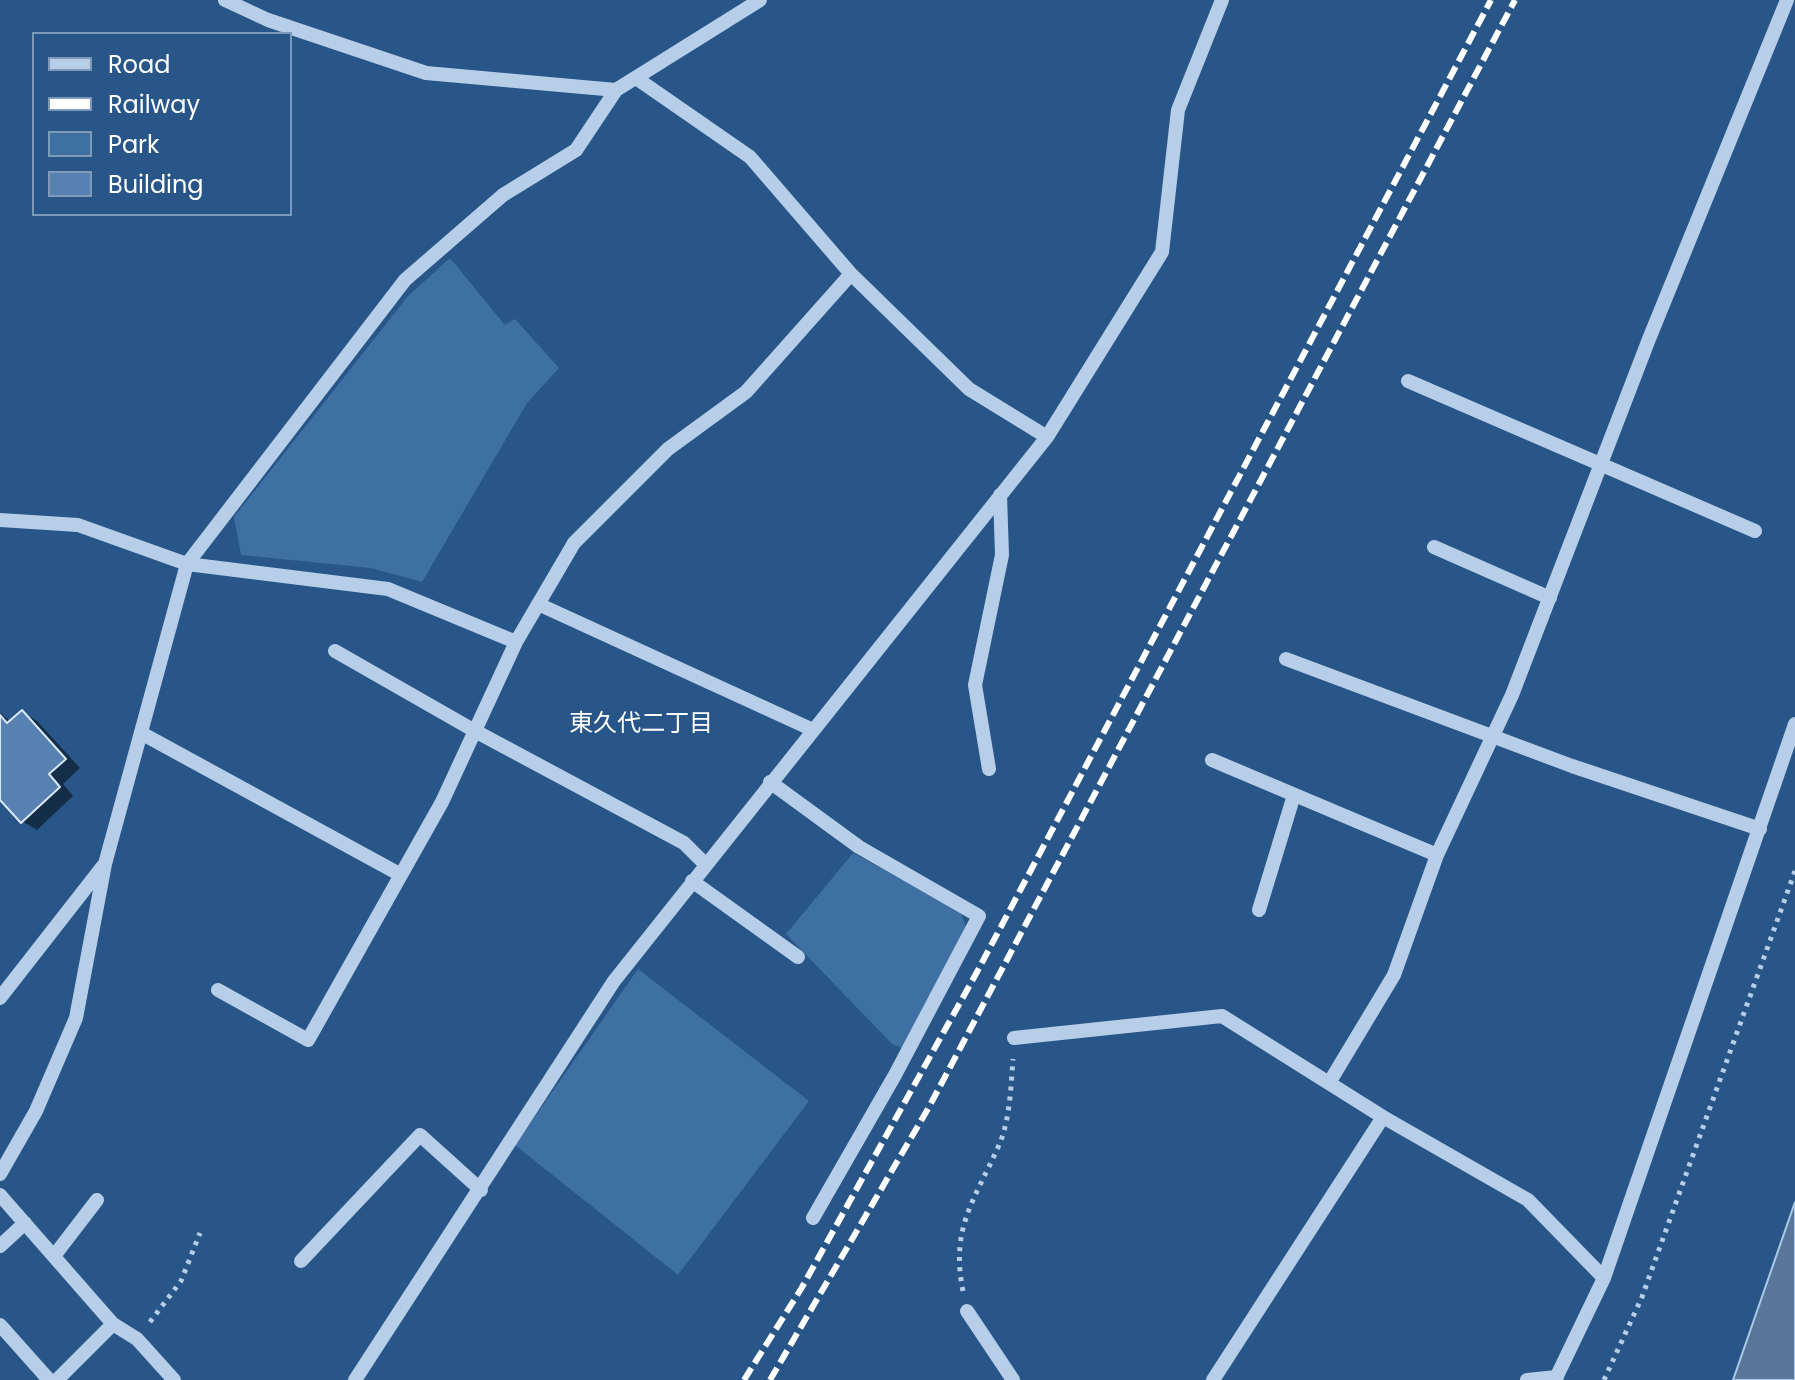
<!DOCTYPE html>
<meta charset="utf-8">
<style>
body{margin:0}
#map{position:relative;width:1795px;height:1380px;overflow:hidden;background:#295688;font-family:Poppins,sans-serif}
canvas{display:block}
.legend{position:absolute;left:32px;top:32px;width:260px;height:184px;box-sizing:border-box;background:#295688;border:2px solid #7f9ab8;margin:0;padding:10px 14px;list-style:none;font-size:24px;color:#fff}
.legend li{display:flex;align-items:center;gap:16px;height:40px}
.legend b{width:40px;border:2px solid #7f9ab8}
</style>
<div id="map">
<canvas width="1795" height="1380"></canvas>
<ul class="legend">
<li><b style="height:10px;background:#b6cee8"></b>Road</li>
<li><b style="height:10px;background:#fff"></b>Railway</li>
<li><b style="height:22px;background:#3e70a4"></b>Park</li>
<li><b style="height:22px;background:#5681b1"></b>Building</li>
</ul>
</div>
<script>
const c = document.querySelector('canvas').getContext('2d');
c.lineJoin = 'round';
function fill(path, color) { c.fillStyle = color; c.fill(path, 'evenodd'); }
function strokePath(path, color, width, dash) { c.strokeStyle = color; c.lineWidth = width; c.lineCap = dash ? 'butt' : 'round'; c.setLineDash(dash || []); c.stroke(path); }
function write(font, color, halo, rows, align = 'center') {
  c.font = font + ' Poppins,"Noto Sans JP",sans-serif'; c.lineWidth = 6; c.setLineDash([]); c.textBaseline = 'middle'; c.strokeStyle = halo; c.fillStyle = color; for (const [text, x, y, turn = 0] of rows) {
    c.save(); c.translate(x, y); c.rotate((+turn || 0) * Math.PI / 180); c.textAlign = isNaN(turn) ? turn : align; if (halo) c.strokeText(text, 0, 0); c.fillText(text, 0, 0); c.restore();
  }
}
const green = new Path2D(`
 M450 258 505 325 515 319 559 368 527 403 422 582 371 568 241 555 234 517 408 296Z
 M853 853 960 911 967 930 904 1049 892 1044 786 934Z
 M638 969 809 1101 678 1275 515 1145Z`);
const water = new Path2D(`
 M1795 1202V1380H1733Z`);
const shadow = new Path2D(`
 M22 712 37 721 80 768 63 784 73 796 37 830 22 821 0 797V713L11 722Z`);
const building = new Path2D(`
 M22 710 66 759 49 774 60 787 21 823 0 800V715L7 723Z`);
const path = new Path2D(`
 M963 1291C950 1227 975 1200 999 1145 1010 1120 1011 1086 1013 1059
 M150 1322 181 1281 200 1233
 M1604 1380 1642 1297 1795 871`);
const minor = new Path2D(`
 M225 0 268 20 426 73 616 90 760 0
 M636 78 750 157 851 274 969 389 1047 437
 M1408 381 1755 531
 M0 520 78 525 187 564 388 589 516 642
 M1434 547 1550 598
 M538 604 811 729
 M335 651 475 731 684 843 705 864
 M1286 659 1572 766 1760 829
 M141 733 401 875
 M1212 760 1437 855
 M989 769 975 685 1002 555 1000 495
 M770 782 859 847 979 916 895 1075 813 1218
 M692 881 798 957
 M1259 910 1294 795
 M218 990 308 1040 442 802 516 642 574 543 668 449 746 392 851 274
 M0 998 103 866
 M1014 1038 1222 1016 1383 1117 1528 1200 1604 1278
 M1329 1083 1394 975 1437 855 1512 695 1649 339 1787 0
 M0 1174 36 1111 76 1018 105 864 187 564 405 280 503 195 576 150 616 90
 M0 1195 113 1324 137 1339 174 1380
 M0 1246 25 1223
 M54 1256 97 1200
 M301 1261 420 1135 481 1190
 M967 1311 1013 1380
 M0 1325 49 1380
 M57 1380 113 1324
 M355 1380 614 981 1047 437 1162 252 1178 110 1222 0
 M1213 1380 1383 1117
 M1527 1380 1557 1377
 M1555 1380 1604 1278 1795 724`);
const rail = new Path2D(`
 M744 1380 801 1289 977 972 1491 0
 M770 1380 929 1107 1515 0`);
const neighbourhoodNames = [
 ["東久代二丁目",641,725]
];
fill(green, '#3e70a4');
fill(water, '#58779a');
strokePath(water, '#abcae8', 2);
fill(shadow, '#0007');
fill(building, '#5681b1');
strokePath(building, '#d9e8f7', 2);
strokePath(path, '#b6cee8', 5, [4, 6]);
strokePath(minor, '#b6cee8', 14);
strokePath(rail, '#fff', 6, [14, 6]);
write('24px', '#fff', '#295688', neighbourhoodNames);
</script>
